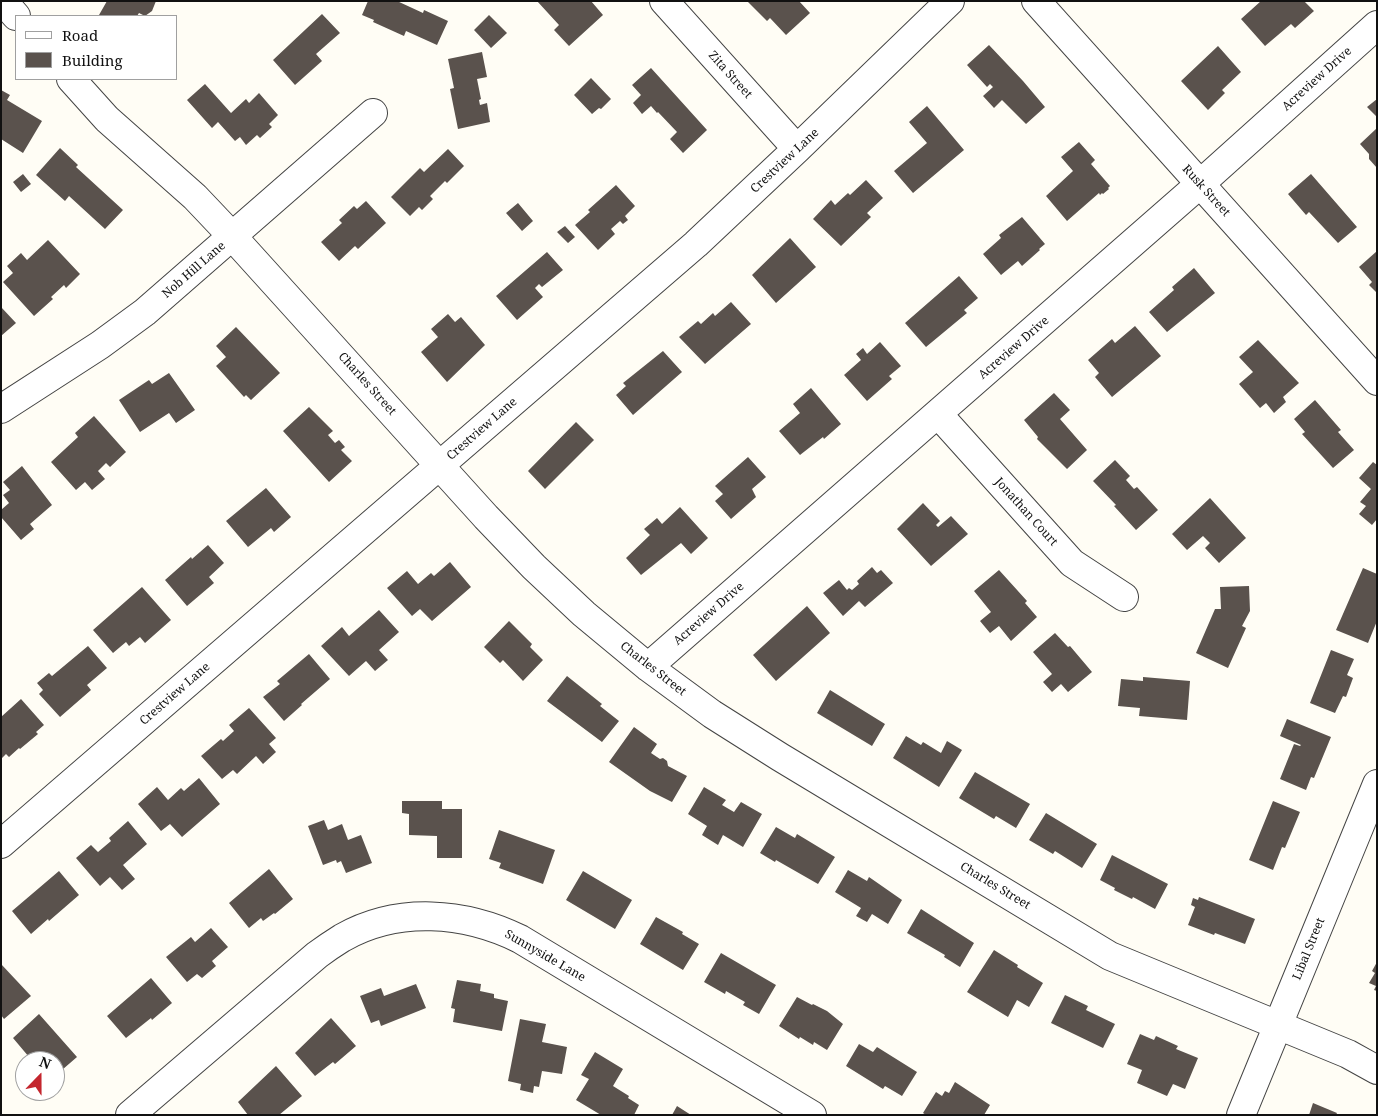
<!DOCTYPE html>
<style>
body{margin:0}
#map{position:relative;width:1378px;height:1116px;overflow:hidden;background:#fffdf5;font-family:"Noto Serif",serif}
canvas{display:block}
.frame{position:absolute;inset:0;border:2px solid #111;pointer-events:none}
.legend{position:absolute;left:15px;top:15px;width:162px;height:65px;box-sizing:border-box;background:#fff;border:1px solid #a0a0a0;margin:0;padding:6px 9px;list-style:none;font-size:15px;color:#111}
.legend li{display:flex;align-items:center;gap:10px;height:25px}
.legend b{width:25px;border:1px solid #a0a0a0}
.north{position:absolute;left:15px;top:1051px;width:50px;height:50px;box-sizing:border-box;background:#fff;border:1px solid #a0a0a0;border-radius:50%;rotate:22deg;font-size:14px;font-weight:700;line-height:20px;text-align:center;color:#111}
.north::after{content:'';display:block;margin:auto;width:18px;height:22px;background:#c4262e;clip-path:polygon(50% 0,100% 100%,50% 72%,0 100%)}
</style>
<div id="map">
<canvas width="1378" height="1116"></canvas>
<div class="frame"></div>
<ul class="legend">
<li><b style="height:6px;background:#fff"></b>Road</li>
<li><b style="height:14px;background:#5a524d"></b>Building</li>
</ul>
<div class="north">N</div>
</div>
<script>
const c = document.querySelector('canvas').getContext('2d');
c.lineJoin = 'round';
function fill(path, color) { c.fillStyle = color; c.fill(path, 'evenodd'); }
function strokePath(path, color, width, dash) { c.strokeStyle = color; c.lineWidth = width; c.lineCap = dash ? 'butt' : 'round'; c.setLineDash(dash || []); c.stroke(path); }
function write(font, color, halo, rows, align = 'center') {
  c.font = font + ' "Noto Serif",serif'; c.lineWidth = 5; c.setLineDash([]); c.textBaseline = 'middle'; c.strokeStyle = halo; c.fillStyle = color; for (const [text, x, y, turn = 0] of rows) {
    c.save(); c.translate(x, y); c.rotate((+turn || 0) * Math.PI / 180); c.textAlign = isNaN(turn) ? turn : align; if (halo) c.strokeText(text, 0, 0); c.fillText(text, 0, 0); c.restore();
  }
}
const building = new Path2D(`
 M107 1H156L152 11 145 16 139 13 137 16H101L99 15Z
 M368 1H397L423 13 424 10 448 21 437 45 406 31 404 36 373 22 374 20 362 15Z
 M537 1H591L603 15 569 46 554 30 559 25Z
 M747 1H799L810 13 786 35 770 18 767 21Z
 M1261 1H1304L1314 11 1295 28 1291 24 1265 46 1241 19Z
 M322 14 340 33 316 54 322 61 295 85 273 60Z
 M489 15 507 33 491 48 474 30Z
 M989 45 1023 81 1045 107 1026 124 1002 100 994 108 983 96 993 87 990 84 987 87 967 65Z
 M1218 46 1241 72 1222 90 1225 93 1208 110 1181 81Z
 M482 52 487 77 477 79 481 99 479 100 480 105 487 103 490 122 458 129 450 89 454 88 448 59Z
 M651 68 707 130 683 153 670 139 677 132 658 112 657 113 651 106 642 114 633 103 641 95 632 85Z
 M591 78 611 99 601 109 599 108 592 114 574 95Z
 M205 84 231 113 246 99 249 103 259 93 278 115 269 124 272 127 260 138 257 135 246 145 240 137 235 141 218 122 212 128 187 100Z
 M1 90 10 95 7 100 42 121 23 153 1 139Z
 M1377 99V117L1367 107Z
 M927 106 964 150 913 193 894 171 927 143 909 122Z
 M1377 128V168L1369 159V154L1360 144Z
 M1079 142 1095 160 1091 164 1110 186 1108 188 1109 189 1103 194 1102 193 1100 195 1099 193 1067 221 1046 196 1073 171 1061 157Z
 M60 148 78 165 76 167 123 210 105 229 69 196 65 201 36 175Z
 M448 149 464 166 447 183 445 181 430 196 433 199 422 210 419 207 410 216 391 197 420 168 424 172Z
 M23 174 31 184 21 192 13 182Z
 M1311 174 1357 227 1338 243 1309 212 1306 215 1288 194Z
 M866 180 883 198 867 213 871 217 841 246 813 219 831 200 835 205 848 193 850 195Z
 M616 185 635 206 625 216 628 220 623 224 620 221 611 229 615 234 598 250 575 225 590 212 588 210Z
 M366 201 386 223 358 249 355 246 339 261 321 242 342 223 339 220 354 206 357 209Z
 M518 203 533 221 522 231 506 213Z
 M1022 217 1045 244 1039 249 1040 250 1022 266 1018 261 1001 275 983 254 1001 238 999 235Z
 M565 226 575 237 568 243 557 232Z
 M790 238 816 267 776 303 752 275Z
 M48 240 80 274 66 288 64 285 51 297 53 299 34 316 3 282 13 273 7 266 21 253 27 260Z
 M1377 251V293L1369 285 1372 282 1359 267Z
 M547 252 563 270 542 287 539 284 535 288 543 297 517 320 496 296Z
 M1194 268 1215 293 1167 332 1149 312 1174 290 1172 287Z
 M959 276 978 298 964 310 967 313 926 347 905 323Z
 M731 302 751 324 705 364 679 337 698 321 701 324 713 313 715 316Z
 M1 307 16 323 1 336Z
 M448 314 455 322 461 317 485 345 447 382 421 352 438 337 431 329Z
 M1135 326 1161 356 1112 397 1095 377 1099 373 1088 360 1112 339 1115 343Z
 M236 327 280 373 251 400 246 395 244 397 216 366 226 357 216 346Z
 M1258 340 1299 383 1283 397 1286 402 1274 413 1266 403 1260 408 1239 384 1253 372 1239 357Z
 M880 342 901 366 889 376 892 379 867 401 844 375 861 360 856 354 863 348 867 354Z
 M663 351 682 372 633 415 616 395 626 386 623 383Z
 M169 373 195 410 176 423 169 413 140 432 119 400 149 380 152 384Z
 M811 388 841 424 824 439 823 437 800 455 779 431 800 413 793 404Z
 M1054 393 1070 410 1060 419 1087 450 1067 469 1037 439 1038 437 1024 420Z
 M1315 400 1341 430 1338 432 1354 450 1333 468 1302 434 1305 432 1294 419Z
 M309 407 333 431 328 435 335 443 339 440 345 447 341 450 352 461 329 482 283 431Z
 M94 416 126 452 110 467 106 463 98 471 105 479 92 490 85 482 76 490 51 462 78 437 75 433Z
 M576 422 594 440 545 489 528 471Z
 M748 457 766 477 752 489 756 497 731 519 715 501 723 494 715 486Z
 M1115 460 1130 476 1126 480 1134 489 1137 487 1158 510 1136 530 1114 506 1116 505 1093 481Z
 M1373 462 1377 465V519L1372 525 1359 514 1366 506 1360 502 1371 489 1359 478Z
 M22 466 52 505 30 524 34 529 21 540 1 517V510L9 503 3 495 10 490 3 482Z
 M266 488 291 517 274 532 271 528 248 547 226 521Z
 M1210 498 1246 538 1219 563 1205 548 1210 543 1203 536 1187 550 1172 534Z
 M923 503 940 521 936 525 938 527 951 516 968 534 931 566 897 529Z
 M680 507 708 538 691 554 681 543 641 575 626 558 650 535 644 529 657 518 662 524Z
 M208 545 224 563 209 577 214 583 187 606 165 580 191 557 192 559Z
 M450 562 471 587 432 621 420 609 412 616 387 588 407 571 418 584 431 573 434 576Z
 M872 567 877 573 881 570 893 583 865 607 859 601 843 616 823 593 839 580 847 590 849 588 852 590 859 584 857 581Z
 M1363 568 1377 574V621L1368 643 1336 630Z
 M999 570 1027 601 1025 603 1037 617 1011 641 999 626 990 633 980 621 991 612 974 591Z
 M1249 586 1250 611 1242 626 1246 628 1228 668 1196 653 1215 609H1221L1220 587Z
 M142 587 171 620 145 643 140 637 129 646 126 642 113 653 93 630Z
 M807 606 830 633 776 681 753 655Z
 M379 610 399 632 379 650 388 660 375 671 366 661 349 676 321 646 342 627 349 636Z
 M509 621 532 644 530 647 543 660 523 681 503 660 500 663 484 647Z
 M1055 633 1068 647 1070 646 1092 672 1068 692 1061 684 1052 692 1043 682 1052 674 1033 652Z
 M88 646 107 668 87 685 91 690 60 717 39 694 43 690 37 683 49 673 52 676Z
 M1331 650 1354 659 1347 675 1353 678 1346 697 1343 696 1335 713 1310 703Z
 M309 654 330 679 301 704 302 705 284 721 263 697 280 684 277 681Z
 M567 676 602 704 600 706 619 721 602 742 547 701Z
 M1143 677 1190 681 1187 720 1139 716 1140 708 1118 706 1121 679 1143 681Z
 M830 690 885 724 872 746 817 713Z
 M21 699 44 725 36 732 38 734 20 749 19 748 9 757 6 754 1 759V717Z
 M249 708 276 738 269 744 276 752 263 764 256 756 237 774 233 770 222 779 201 756 221 739 223 741 234 731 229 725Z
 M1287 719 1331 737 1314 778 1311 777 1306 790 1280 779 1294 744 1300 746 1301 745 1280 736Z
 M634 727 657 744 651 753 660 759 663 758 667 761 668 766 687 776 672 802 650 791 609 762Z
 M906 736 921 745 923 742 941 753 947 741 962 750 939 787 893 758Z
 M975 772 1030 804 1016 828 996 816 994 819 959 798Z
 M199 778 220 804 182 837 170 824 161 831 138 804 157 787 168 800 181 788 184 791Z
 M704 787 726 800 722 805 734 812 741 802 762 814 743 847 723 835 718 845 702 835 707 826 688 814Z
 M402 801H442V809H462V858H437V836L409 835V814L402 813Z
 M1273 801 1300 812 1285 848 1282 847 1273 870 1249 860Z
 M1046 813 1097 844 1082 868 1055 851 1053 854 1029 840Z
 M324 820 328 830 342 824 348 840 361 835 372 863 346 873 341 861 337 863 336 860 323 865 308 826Z
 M128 821 147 844 123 865 135 879 122 890 110 877 100 886 76 858 91 845 98 852 111 841 109 838Z
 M776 827 795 838 797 834 835 857 818 884 776 860 775 862 760 853Z
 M499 830 555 850 543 884 499 868 501 863 489 859Z
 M1112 855 1168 884 1155 909 1133 897 1132 899 1114 890 1115 888 1100 880Z
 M269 869 293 899 275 914 274 913 263 921 261 918 249 928 229 903Z
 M848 870 867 881 869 877 902 900 888 924 872 914 867 922 856 916 861 908 835 892Z
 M59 871 79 895 49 921 48 919 31 934 12 911Z
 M583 871 632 900 615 929 566 900Z
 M1199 897 1255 919 1245 944 1215 933 1214 935 1188 925 1195 907 1191 905 1193 898 1198 900Z
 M921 909 974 943 960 967 944 957 945 955 907 933Z
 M656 917 683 932 682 934 699 944 683 970 640 944Z
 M211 928 228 947 212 961 216 966 202 978 197 974 187 982 166 957 191 937 195 942Z
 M994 950 1018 965 1017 967 1043 983 1029 1007 1017 1000 1008 1017 967 992Z
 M721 953 776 985 759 1014 743 1005 745 1002 726 991 725 994 704 982Z
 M1377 962V991L1374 990 1376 986 1369 983 1375 973 1372 971Z
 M1 964 31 996 4 1019 1 1015Z
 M151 978 172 1003 152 1020 151 1018 126 1038 107 1016Z
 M457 980 481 984 480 991 494 994V998L508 1001 502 1031 453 1022 455 1009 451 1008Z
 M416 984 426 1008 381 1026 379 1020 371 1023 360 996 381 988 384 996Z
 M1065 995 1088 1006 1086 1010 1115 1024 1103 1048 1051 1023Z
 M797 997 812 1005 813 1004 827 1011 843 1024 827 1050 814 1042 813 1045 800 1037 799 1039 779 1026Z
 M39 1014 77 1057 55 1076V1061H39L33 1054 29 1057 13 1038Z
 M331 1018 356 1046 335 1064 333 1062 315 1076 295 1053Z
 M520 1019 546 1024 542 1042 567 1047 562 1074 542 1071 539 1087 534 1086 533 1093 520 1090 521 1084 508 1081Z
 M1140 1034 1154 1040 1156 1036 1178 1046 1176 1049 1198 1058 1185 1089 1173 1084 1167 1096 1137 1083 1142 1070 1127 1064Z
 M859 1044 873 1052 877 1047 917 1072 902 1096 885 1086 883 1089 846 1066Z
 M595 1052 623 1069 613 1086 629 1096 628 1098 639 1105 634 1115H601L576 1100 589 1079 581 1075Z
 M276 1066 302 1096 279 1115H248L238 1102Z
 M955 1082 990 1105 984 1115H926L923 1113 936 1092 942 1096 945 1091 949 1093Z
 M1313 1103 1337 1113 1336 1115H1309Z
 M677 1106 691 1115H672Z`);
const minor = new Path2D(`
 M3 1 16 16
 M664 1 797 149
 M1036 1 1377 381
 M71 79 107 119 195 197 232 236 486 517 534 567 584 614 648 667 712 714 780 757 1110 956 1348 1054 1377 1070
 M1 409 100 345 145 312 373 113
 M938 414 1072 563 1124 597
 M648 667 1200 184 1377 25
 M1 844 696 244 797 149 950 1
 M130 1115 317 955C325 949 334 943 342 938 398 906 465 912 520 939L812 1115
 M1241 1115 1377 784`);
const streetNames = [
 ["Zita Street",730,75,48],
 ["Acreview Drive",1317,79,-42],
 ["Crestview Lane",785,161,-43],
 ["Rusk Street",1206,191,48],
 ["Nob Hill Lane",194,270,-41],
 ["Acreview Drive",1014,348,-41],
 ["Charles Street",367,384,48],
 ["Crestview Lane",482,429,-41],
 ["Jonathan Court",1026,512,48],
 ["Acreview Drive",709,614,-41],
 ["Charles Street",653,669,38],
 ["Crestview Lane",175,694,-41],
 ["Charles Street",995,886,31],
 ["Libal Street",1309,949,-68],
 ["Sunnyside Lane",545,956,30]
];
fill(building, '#5a524d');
strokePath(minor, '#444', 30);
strokePath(minor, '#fff', 28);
write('12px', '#111', '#fff', streetNames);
</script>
